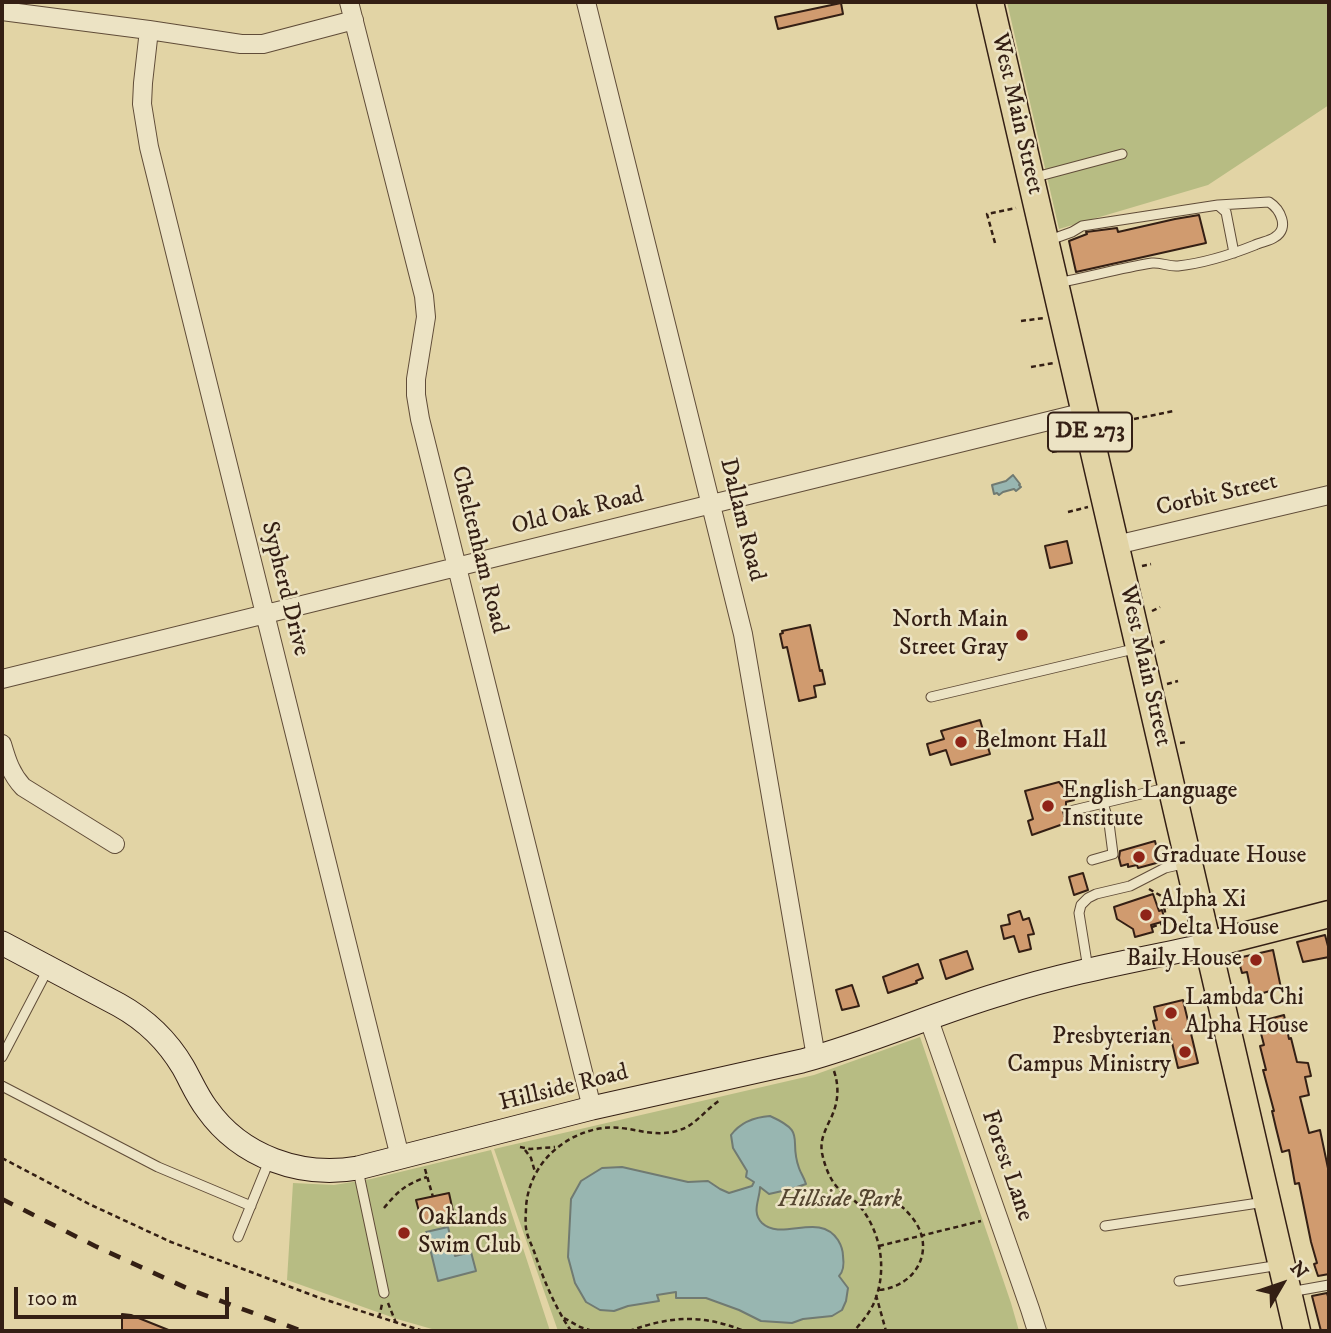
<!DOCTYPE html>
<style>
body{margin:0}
#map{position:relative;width:1331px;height:1333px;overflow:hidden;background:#e2d4a5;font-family:"IM FELL DW Pica",serif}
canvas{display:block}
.frame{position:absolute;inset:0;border:4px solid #341f14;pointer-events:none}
.north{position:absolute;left:1247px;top:1249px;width:70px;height:70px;-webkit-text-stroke:5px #ece3c4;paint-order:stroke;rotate:51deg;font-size:19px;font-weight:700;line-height:28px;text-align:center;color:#341f14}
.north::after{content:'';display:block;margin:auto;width:24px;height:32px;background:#341f14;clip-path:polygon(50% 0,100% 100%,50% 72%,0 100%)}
.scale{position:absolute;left:14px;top:1287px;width:215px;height:32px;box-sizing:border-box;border:4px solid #341f14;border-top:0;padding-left:9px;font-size:21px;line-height:24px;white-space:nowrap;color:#341f14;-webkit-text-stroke:5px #ece3c4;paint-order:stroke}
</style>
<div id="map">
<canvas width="1331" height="1333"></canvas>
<div class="frame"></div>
<div class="north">N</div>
<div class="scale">100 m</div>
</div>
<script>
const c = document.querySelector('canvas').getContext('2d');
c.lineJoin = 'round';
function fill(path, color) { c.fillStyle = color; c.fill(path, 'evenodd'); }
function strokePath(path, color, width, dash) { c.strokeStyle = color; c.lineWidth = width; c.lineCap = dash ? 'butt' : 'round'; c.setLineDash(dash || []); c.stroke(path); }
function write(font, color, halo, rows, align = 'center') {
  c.font = font + ' "IM FELL DW Pica",serif'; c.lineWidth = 5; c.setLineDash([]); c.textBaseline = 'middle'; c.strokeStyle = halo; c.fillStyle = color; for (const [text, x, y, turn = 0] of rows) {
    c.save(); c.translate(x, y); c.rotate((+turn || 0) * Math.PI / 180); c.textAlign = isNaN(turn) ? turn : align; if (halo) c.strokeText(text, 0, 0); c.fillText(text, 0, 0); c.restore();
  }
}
const green = new Path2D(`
 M1007 2H1329V105L1208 185 1059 229Z
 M920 1037 1011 1303 1019 1331H558L494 1149 814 1075Z
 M491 1150 550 1331H439L397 1319 287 1280 293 1183 334 1185 371 1179Z`);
const water = new Path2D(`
 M1013 475 1020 484 1019 485 1021 487 1016 491 1014 489 1003 492 999 495 997 493 994 494 992 485 1006 481Z
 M770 1116C808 1133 788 1138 799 1168 801 1174 804 1177 806 1184L791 1189 769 1194 760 1187C760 1199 751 1212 762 1223 782 1242 819 1211 838 1240 841 1245 843 1250 843 1256 844 1263 844 1271 839 1276L848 1288 846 1301 842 1310 832 1316 803 1319 792 1323 761 1321 739 1310 706 1298H676V1292L657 1295 659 1301 628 1306 614 1311 600 1310 586 1302 575 1283 568 1257 571 1199 581 1181 602 1168 622 1167 688 1182 708 1181 720 1189 729 1193 752 1186 754 1182 746 1177 747 1171 733 1148 731 1135C740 1123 755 1117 770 1116Z
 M448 1227 455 1256 471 1252 476 1271 438 1281 426 1232Z`);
const building = new Path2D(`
 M841 3 843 14 778 29 775 17Z
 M1199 215 1206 243 1076 272 1069 241 1087 234 1086 232 1117 228 1118 232 1175 219Z
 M1067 541 1072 563 1050 568 1045 546Z
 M810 625 820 671 822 670 825 684 814 686 816 697 799 701 787 647 783 648 780 634 783 633 782 631Z
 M980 720 990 754 951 765 946 750 930 755 927 744 944 739 941 731Z
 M1059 782 1074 800 1066 802V805L1063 811 1066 823 1032 835 1028 821 1033 819 1025 791Z
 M1155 841 1160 862 1138 868 1137 865 1128 867V864L1121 866 1119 858 1120 851Z
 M1083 873 1088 890 1074 895 1069 877Z
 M1153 894 1159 911 1162 910 1165 921 1151 925 1153 932 1135 937 1133 929 1117 919 1114 907Z
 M1020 911 1023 920 1029 918 1034 934 1028 935 1031 949 1019 952 1014 936 1004 939 1001 926 1010 924 1008 915Z
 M1325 935 1329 950V957L1303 962 1297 942Z
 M1273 950 1281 988 1252 996 1247 972 1242 973 1238 958Z
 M967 951 973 969 946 979 940 960Z
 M918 964 923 978 916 981 917 983 888 993 883 977Z
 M852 985 859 1006 842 1010 836 990Z
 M1183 1000 1198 1063 1178 1068 1170 1034 1157 1037 1153 1021 1157 1020 1154 1007Z
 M1284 1015 1289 1039 1291 1038 1297 1062 1308 1063 1311 1076 1305 1077 1309 1095 1300 1097 1309 1133 1320 1130 1329 1173V1274L1318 1276 1314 1264 1317 1263 1311 1242 1299 1183 1295 1184 1289 1150 1282 1152 1276 1128 1272 1111H1274L1263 1070H1266L1260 1046 1264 1045 1258 1022Z
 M449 1193 454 1216 422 1223 416 1200Z
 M1327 1293 1329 1300V1331H1321L1312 1296Z
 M122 1314 131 1315 171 1331H122Z`);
const path = new Path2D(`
 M995 243 987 214 1016 208
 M1021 321 1044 318
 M1031 367 1054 363
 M1109 424 1174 411
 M1052 452 1074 448
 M1068 512 1088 507
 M1142 566 1151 564
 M1152 611 1160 607
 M1160 643 1168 640
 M1167 684 1178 681
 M1180 743 1188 742
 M1149 889 1163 897 1167 907 1179 903
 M1152 927 1167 922 1164 907
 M834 1071C840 1089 838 1105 829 1122 824 1133 820 1141 822 1153 825 1167 830 1181 841 1191 847 1195 853 1199 858 1204 882 1232 888 1272 873 1305 868 1315 861 1323 854 1331
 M520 1147 530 1149 555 1147
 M525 1150 531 1158 535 1172
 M2 1158 89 1204 171 1242 320 1298 423 1331
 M425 1169 433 1197
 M384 1208C398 1191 406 1184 427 1177
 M860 1208C870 1204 882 1199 892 1202 900 1204 905 1209 910 1215 938 1246 918 1287 878 1290
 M879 1246 981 1221
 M876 1295 886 1331
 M388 1303 396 1323
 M379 1318 382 1304
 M564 1318 580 1327 593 1331
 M571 1331C555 1307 544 1281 535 1254 532 1245 527 1237 526 1228 525 1221 526 1214 526 1207 529 1167 559 1137 597 1129 631 1122 653 1143 687 1127 699 1120 708 1108 720 1100
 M629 1331C671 1316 702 1314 744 1331`);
const lane = new Path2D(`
 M1032 178 1122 154
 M1047 241 1072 232 1082 226 1218 205 1226 212 1234 253
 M1057 283C1089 277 1120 268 1152 263 1161 262 1169 267 1178 266 1205 263 1230 255 1255 245 1261 242 1270 241 1275 237 1290 228 1280 209 1269 202L1218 205
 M931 697 1138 648
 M1070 811 1170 787
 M1092 860 1113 854 1109 823 1103 803
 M1088 969 1079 913 1081 905 1088 898 1096 894 1130 886 1165 868 1187 863
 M2 1057 48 969
 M2 1086 158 1167 251 1206
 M358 1170 384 1293
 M1105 1226 1265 1202
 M238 1237 269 1161
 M1179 1281 1280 1265
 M1290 1292 1329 1285`);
const street = new Path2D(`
 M349 2 424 296 426 317 416 379V395L420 419 592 1108
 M586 2 743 634 816 1057
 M2 11 149 30 241 44H263L354 20
 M149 30 143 83 142 104 149 147 400 1157
 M1116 545 1329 495
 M2 679 1085 412
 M2 744C7 761 11 774 23 787L115 844
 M928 1017 1030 1309 1037 1331`);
const secondary = new Path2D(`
 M2 943 119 1005C146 1020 167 1040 183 1067 191 1081 197 1096 207 1109 241 1157 301 1178 358 1168L592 1108 802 1061C869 1043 933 1014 1000 994 1068 972 1138 960 1208 945`);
const primary = new Path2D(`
 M990 2 1297 1331
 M1208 945 1329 914`);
const rail = new Path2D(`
 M2 1199 95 1246 191 1290 302 1331`);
const markers = [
 [1022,635,7,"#8f2418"],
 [961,742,7,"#8f2418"],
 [1048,806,7,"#8f2418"],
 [1139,857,7,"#8f2418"],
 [1146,915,7,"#8f2418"],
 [1256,960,7,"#8f2418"],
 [1171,1013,7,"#8f2418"],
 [1185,1052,7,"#8f2418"],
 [404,1233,7,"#8f2418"]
];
const shields = [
 [1090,432,84]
];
const shieldNames = [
 ["DE 273",1090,432]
];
const streetNames = [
 ["West Main Street",1016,114,77],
 ["Corbit Street",1217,496,-13],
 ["Old Oak Road",578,512,-14],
 ["Dallam Road",741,520,76],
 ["Cheltenham Road",478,550,76],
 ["Sypherd Drive",284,589,76],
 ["West Main Street",1144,666,77],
 ["Hillside Road",564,1089,-14],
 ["Forest Lane",1006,1166,71]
];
const poiNames = [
 ["North Main",1008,621,"right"],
 ["Street Gray",1008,649,"right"],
 ["Belmont Hall",975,742],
 ["English Language",1062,792],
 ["Institute",1062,820],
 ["Graduate House",1153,857],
 ["Alpha Xi",1160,901],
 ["Delta House",1160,929],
 ["Baily House",1242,960,"right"],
 ["Lambda Chi",1185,999],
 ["Alpha House",1185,1027],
 ["Presbyterian",1171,1038,"right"],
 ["Campus Ministry",1171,1066,"right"],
 ["Oaklands",418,1219],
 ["Swim Club",418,1247]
];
const parkNames = [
 ["Hillside Park",840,1201]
];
fill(green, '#b7bc83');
fill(water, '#98b6b1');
strokePath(water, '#707a72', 2);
fill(building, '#d09b6f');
strokePath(building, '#341f14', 2);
strokePath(lane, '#604c38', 11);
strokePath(street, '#604c38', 20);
strokePath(secondary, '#341f14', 25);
strokePath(primary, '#341f14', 29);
strokePath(path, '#341f14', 2.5, [5, 3.5]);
strokePath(lane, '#ece3c4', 9);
strokePath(street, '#ece3c4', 18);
strokePath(secondary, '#ece3c4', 23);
strokePath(primary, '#e2d4a5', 26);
strokePath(rail, '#341f14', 4.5, [12, 12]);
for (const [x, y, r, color] of markers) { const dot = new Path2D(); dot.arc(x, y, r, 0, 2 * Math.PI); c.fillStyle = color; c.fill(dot); strokePath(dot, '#ece3c4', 2.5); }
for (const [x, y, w] of shields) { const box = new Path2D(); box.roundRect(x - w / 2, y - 19.5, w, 39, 5); c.fillStyle = '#ece3c4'; c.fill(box); strokePath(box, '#341f14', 2); }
write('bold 23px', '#341f14', null, shieldNames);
write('24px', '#341f14', '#ece3c4', streetNames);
write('24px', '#341f14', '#ece3c4', poiNames, 'left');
write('italic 24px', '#554630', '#ece3c4', parkNames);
</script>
